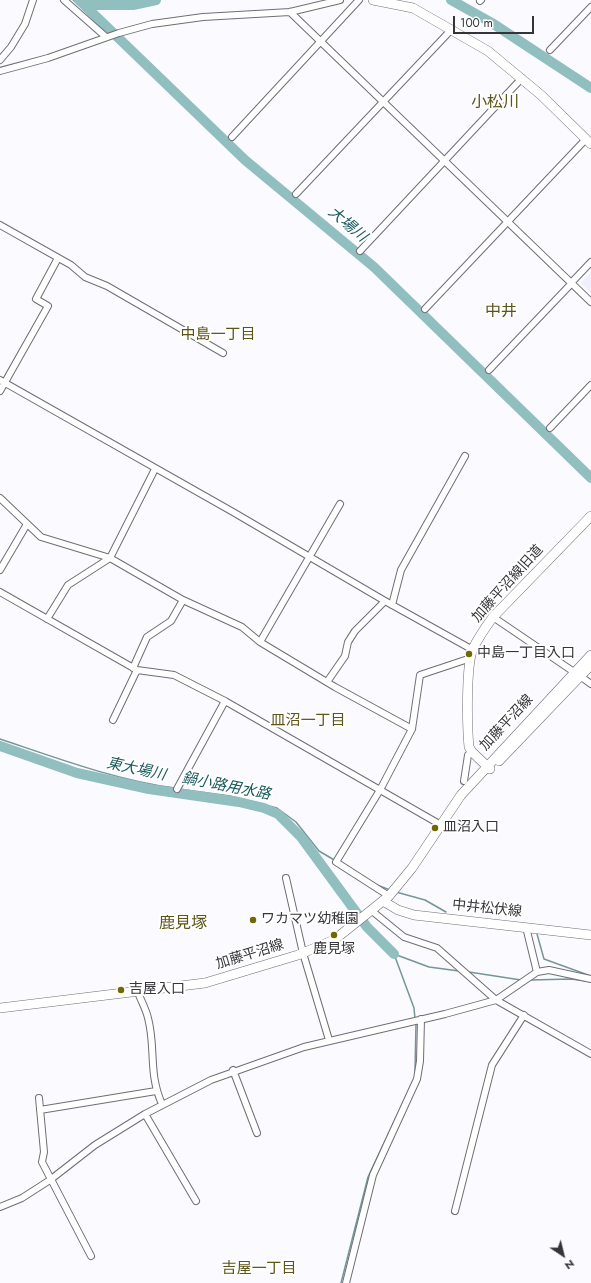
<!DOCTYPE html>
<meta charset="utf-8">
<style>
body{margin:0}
#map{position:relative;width:591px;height:1283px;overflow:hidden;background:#fafaff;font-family:Jost,sans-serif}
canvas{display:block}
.north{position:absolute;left:543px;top:1235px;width:40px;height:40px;-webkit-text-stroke:3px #fff;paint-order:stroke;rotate:145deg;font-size:11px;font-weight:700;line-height:16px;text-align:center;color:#353539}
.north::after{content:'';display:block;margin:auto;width:14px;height:18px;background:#353539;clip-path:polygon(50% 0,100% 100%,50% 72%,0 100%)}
.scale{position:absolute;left:453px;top:16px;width:81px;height:18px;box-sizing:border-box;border:2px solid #353539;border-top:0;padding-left:5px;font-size:12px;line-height:14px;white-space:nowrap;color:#353539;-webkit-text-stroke:3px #fff;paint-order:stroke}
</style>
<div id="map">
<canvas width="591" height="1283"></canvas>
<div class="north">N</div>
<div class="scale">100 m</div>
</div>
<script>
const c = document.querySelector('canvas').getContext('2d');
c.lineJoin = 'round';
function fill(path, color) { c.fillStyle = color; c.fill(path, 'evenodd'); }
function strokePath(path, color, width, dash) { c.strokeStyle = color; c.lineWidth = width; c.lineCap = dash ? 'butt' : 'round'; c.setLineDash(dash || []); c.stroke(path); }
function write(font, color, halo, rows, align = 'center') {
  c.font = font + ' Jost,"Noto Sans JP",sans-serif'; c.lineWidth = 4; c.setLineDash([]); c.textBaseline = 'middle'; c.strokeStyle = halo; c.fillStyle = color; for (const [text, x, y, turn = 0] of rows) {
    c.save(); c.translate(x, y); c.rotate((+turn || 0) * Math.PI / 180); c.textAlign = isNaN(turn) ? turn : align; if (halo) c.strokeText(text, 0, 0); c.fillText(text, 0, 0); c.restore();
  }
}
const built = new Path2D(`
 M591 272V293L581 283Z`);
const water = new Path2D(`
 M73 0H96L88 14Z`);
const stream = new Path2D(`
 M0 739C57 758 115 780 175 788
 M179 789 230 796 277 808 296 822 319 851 336 861
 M377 885 390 890
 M396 892 425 900 446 912
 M537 934 544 959 591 976
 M394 954 414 1008 415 1019
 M394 954 429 967 459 971
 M469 972 521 980
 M530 980 571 979 586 981
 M415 1071 416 1023
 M341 1283 368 1177 415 1077`);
const river = new Path2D(`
 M79 0 245 160 374 267 591 478
 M451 0 492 23 591 88
 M82 1 86 5H133L156 0
 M0 746 77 773 149 789 239 802 264 808 278 814 301 837 367 927 394 954`);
const street = new Path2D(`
 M64 0 106 37
 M480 1 481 0
 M290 12 591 302
 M550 50 591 7
 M0 60 11 47 25 24 33 0
 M0 71 48 58 119 33 152 24 203 17 290 12 340 0
 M232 137 359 0
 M296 194 452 29
 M0 225 71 265 85 277 107 286 223 353
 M360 251 522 78
 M571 283 591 262
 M425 309 586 139
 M489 370 571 284
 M0 380 233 512 385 601 473 650
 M0 391 48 306 36 299 58 258
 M550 428 591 385
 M0 498 41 537 110 558 183 600 242 627 260 642 335 687 412 729
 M0 570 27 524
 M0 592 137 670 174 675 225 701 441 825
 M392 605 401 570 465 456
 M493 617 574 672
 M47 619 68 585 110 558 155 469
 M260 642 340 504
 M133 668 147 637 171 621 183 600
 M580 676 591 684
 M327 682 345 656 348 642 355 631 385 601
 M113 720 137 670
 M464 781 468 755 472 752
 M177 789 225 701
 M286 878 303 953 329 1040
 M389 896 336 862 380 790 412 729 420 675 471 658
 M372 911 404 937 437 948 496 1000 591 1054
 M537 972 549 970 591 979
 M138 992C141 1001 146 1009 148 1018 156 1048 148 1073 162 1104
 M233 1070 257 1133
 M39 1098 44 1152 42 1162 91 1256
 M40 1110 156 1091
 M145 1114 196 1201
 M0 1207 22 1198 50 1180 95 1145 145 1114 211 1080 304 1047 445 1014 496 1000 537 972 526 927
 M455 1211 492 1065 524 1015
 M346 1283 373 1175 417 1079 420 1061 421 1019`);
const secondary = new Path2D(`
 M373 0 413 8 488 51 541 95 591 144
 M499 761 591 665
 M490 769 472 752 469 747C467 726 466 671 472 651 477 639 485 628 493 617L591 516
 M383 901 398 910 414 915 591 935
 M0 1008 205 983 298 955 334 940 389 896 412 868 461 795 591 655`);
const markers = [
 [469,654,4,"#726800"],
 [435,828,4,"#726800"],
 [253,920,4,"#726800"],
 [334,935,4,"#726800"],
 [121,990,4,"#726800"]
];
const streetNames = [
 ["加藤平沼線旧道",508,584,-48],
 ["加藤平沼線",507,723,-47],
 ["中井松伏線",487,909,6],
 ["加藤平沼線",250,955,-17]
];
const poiNames = [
 ["中島一丁目入口",477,654],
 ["皿沼入口",443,828],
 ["ワカマツ幼稚園",261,920],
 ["鹿見塚",334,950,"center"],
 ["吉屋入口",129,990]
];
const waterNames = [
 ["大場川",347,225,40],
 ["東大場川",136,770,12],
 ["鍋小路用水路",226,787,11]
];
const neighbourhoodNames = [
 ["中島一丁目",218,335],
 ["皿沼一丁目",308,721],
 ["吉屋一丁目",259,1269]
];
const quarterNames = [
 ["小松川",495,103],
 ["中井",501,312],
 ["鹿見塚",183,924]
];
fill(built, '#efeffe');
fill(water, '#91bfc0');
strokePath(water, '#759698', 1);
strokePath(stream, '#759698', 1.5);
strokePath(river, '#91bfc0', 10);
strokePath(street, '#6e6e78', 8);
strokePath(secondary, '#6e6e78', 10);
strokePath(street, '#fff', 6);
strokePath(secondary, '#fff', 9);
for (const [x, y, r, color] of markers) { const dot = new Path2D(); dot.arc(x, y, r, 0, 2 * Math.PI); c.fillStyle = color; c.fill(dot); strokePath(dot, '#fff', 1.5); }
write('14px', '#353539', '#fff', streetNames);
write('14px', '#353539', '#fff', poiNames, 'left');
write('italic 15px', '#1b5a5d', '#fff', waterNames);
write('15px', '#5c5518', '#fff', neighbourhoodNames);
write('16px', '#5c5518', '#fff', quarterNames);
</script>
